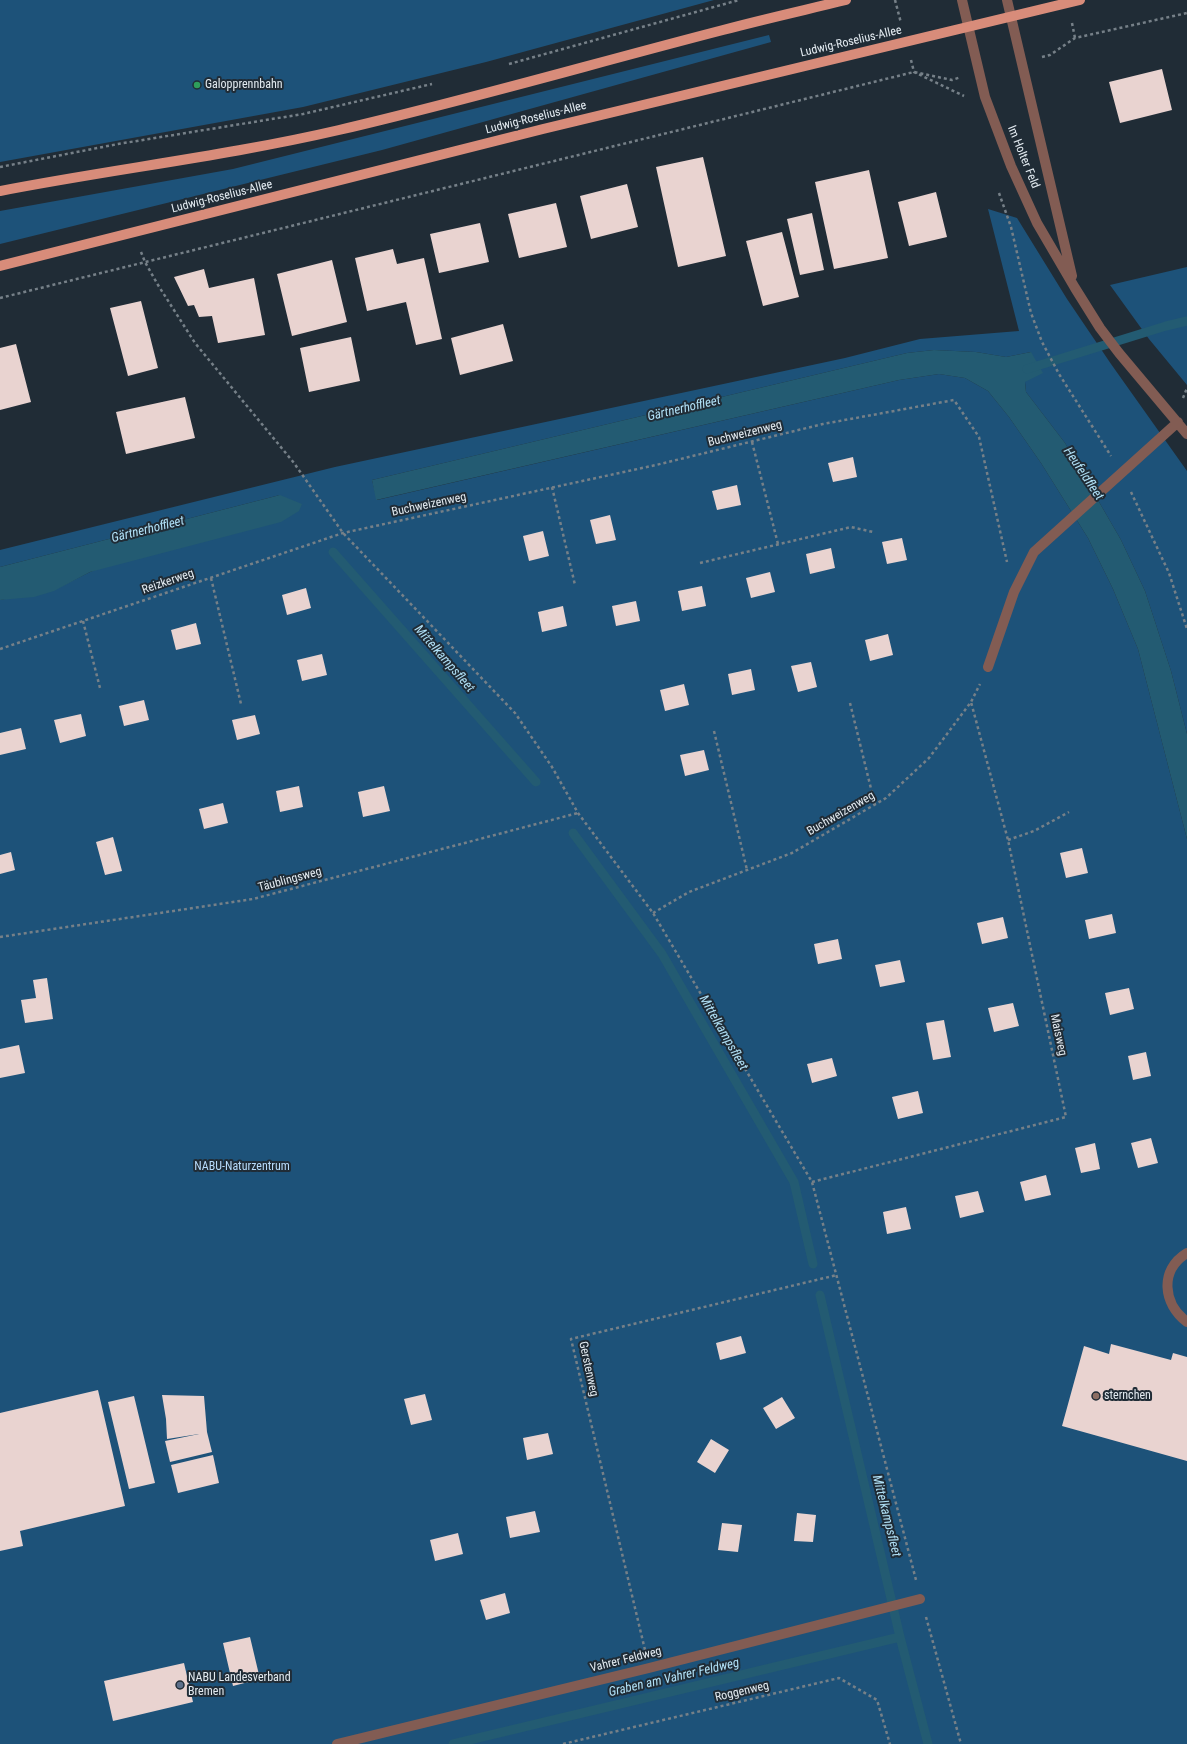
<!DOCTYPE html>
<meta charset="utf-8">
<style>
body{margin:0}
canvas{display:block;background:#202c36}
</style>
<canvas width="1187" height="1744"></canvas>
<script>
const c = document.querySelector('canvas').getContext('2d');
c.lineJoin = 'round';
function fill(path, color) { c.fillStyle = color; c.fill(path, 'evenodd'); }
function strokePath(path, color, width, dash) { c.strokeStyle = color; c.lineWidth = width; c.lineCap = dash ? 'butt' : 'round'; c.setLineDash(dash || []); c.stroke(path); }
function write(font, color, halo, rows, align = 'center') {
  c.font = font + ' "Roboto Condensed",sans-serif'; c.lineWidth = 4; c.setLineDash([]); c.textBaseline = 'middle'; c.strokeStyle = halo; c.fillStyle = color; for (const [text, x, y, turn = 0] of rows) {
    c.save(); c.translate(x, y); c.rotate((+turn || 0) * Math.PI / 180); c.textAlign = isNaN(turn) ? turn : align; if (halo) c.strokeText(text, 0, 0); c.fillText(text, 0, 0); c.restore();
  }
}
const green = new Path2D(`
 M0 0H714L486 62 303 107 0 162Z
 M769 35 771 42 382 150 0 244V211L233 169Z
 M988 209 1017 218 1067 299 1111 364 1187 471V734L1171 671 1145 591 1121 540 1065 443 1026 392 1025 382 1031 352 1006 357 976 352 934 350 907 353 372 480 377 500 899 380 939 374 965 378 988 391 1009 417 1041 463 1088 538 1113 589 1138 649 1187 839V1744H0V600L54 590 90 572 280 495 0 567V550L335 467 845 358 920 339 1019 331Z
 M1187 267V385L1149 339 1110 285Z`);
const water = new Path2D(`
 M934 350 976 352 1006 357 1031 352 1043 373 1025 382 1026 392 1065 443 1121 540 1145 591 1171 671 1187 734V839L1138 649 1113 589 1088 538 1041 463 1009 417 988 391 965 378 939 374 899 380 376 500 372 480 907 353Z
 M280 495 302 504 299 511 281 522 90 572 54 591 34 597 0 600V567Z`);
const stream = new Path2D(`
 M1027 369 1166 326 1187 321
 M333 552 536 782
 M573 833 662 954 794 1182 813 1264
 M820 1295 900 1637 928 1744
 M453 1744 900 1637`);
const building = new Path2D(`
 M1162 69 1172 110 1120 123 1109 82Z
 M703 157 726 256 678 267 656 167Z
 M869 170 888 258 834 269 815 182Z
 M627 184 638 227 591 239 580 196Z
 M936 192 947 237 909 246 898 202Z
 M556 203 567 247 519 258 508 214Z
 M812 213 824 270 800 275 787 219Z
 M480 223 489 262 439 273 430 234Z
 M782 232 799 297 763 306 746 241Z
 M393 249 397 264 424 258 442 339 416 345 406 302 367 311 355 258Z
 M332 260 347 322 292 336 277 274Z
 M204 269 209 288 254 278 265 335 218 343 212 316 199 317 194 305 188 306 174 277Z
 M141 301 158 368 128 376 110 308Z
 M503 324 513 361 460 375 451 338Z
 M351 337 360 381 309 392 300 348Z
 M16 344 31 402 0 410V348Z
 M185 397 195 438 126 454 116 412Z
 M853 457 857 477 833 482 828 463Z
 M737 485 741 505 717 510 712 491Z
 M610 515 616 540 596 544 590 520Z
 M543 531 549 556 529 561 523 536Z
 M902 538 907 560 887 564 882 542Z
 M831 548 835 568 810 574 806 554Z
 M770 572 775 592 751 598 746 578Z
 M702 586 706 606 682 611 678 591Z
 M306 588 311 608 287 615 282 595Z
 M636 601 640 621 616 626 612 606Z
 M563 606 567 626 542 632 538 612Z
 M196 623 201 644 176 650 171 630Z
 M888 634 893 655 870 661 865 640Z
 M322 654 327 675 302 681 297 660Z
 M811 662 817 687 798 692 791 666Z
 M751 669 755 690 732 695 728 674Z
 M684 684 689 705 665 711 660 690Z
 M144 700 149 720 124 726 119 706Z
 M81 714 86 736 60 743 54 720Z
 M255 715 260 734 237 740 232 720Z
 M21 728 26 749 0 755V733Z
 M704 750 709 770 685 776 680 755Z
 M299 786 303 807 280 812 276 791Z
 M384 786 390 811 363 817 358 792Z
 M223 803 228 823 204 829 199 809Z
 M113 837 122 871 105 875 96 842Z
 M1082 848 1088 873 1066 878 1060 853Z
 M11 852 15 870 0 874V855Z
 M1112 914 1116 933 1089 939 1085 920Z
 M1003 917 1008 938 982 944 977 923Z
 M838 939 842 959 818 964 814 944Z
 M900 960 905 982 880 987 875 965Z
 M47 978 53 1019 25 1023 21 1000 36 998 33 980Z
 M1129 988 1134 1009 1110 1015 1105 993Z
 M1013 1003 1019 1026 994 1032 988 1008Z
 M944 1020 951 1057 933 1060 926 1023Z
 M19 1045 25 1073 0 1078V1049Z
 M1146 1052 1151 1076 1133 1080 1128 1056Z
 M832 1058 837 1076 812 1083 807 1064Z
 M918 1091 923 1113 898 1119 892 1097Z
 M1151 1138 1158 1163 1138 1168 1131 1143Z
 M1095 1143 1100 1169 1081 1173 1075 1148Z
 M1046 1175 1051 1195 1025 1201 1020 1182Z
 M978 1191 984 1212 960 1218 955 1196Z
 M906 1207 911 1229 887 1234 883 1212Z
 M741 1336 746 1353 720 1360 716 1343Z
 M1111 1344 1171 1360 1173 1353 1187 1357V1461L1062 1426 1084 1346 1109 1354Z
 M98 1390 125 1506 20 1531 23 1546 0 1551V1413Z
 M425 1394 432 1420 411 1425 404 1399Z
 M162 1395 204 1396 207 1432 212 1452 170 1462 165 1441 199 1434 167 1439 166 1419Z
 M134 1396 155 1483 129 1489 108 1402Z
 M782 1397 795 1418 776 1429 763 1408Z
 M548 1433 553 1454 527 1460 523 1438Z
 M711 1439 729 1450 715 1473 697 1462Z
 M213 1455 219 1483 178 1493 171 1465Z
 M535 1511 540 1532 510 1538 506 1517Z
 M797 1513 816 1515 813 1542 794 1541Z
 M722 1523 742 1525 738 1552 718 1550Z
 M458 1533 463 1554 435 1561 430 1540Z
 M505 1593 510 1613 486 1620 480 1600Z
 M250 1637 260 1679 233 1686 223 1643Z
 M184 1663 193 1702 113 1721 104 1681Z`);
const path = new Path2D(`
 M895 0 901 23
 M1072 23 1075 38
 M1042 57 1050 55 1075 38 1187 13
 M911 60 914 72 964 96
 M509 64 739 0
 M0 167 118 144 303 114 432 84
 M999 193 1011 227 1031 313 1042 342 1059 374 1111 456
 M141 252 145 262 158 285 195 343 294 463 343 533 515 713 552 767 578 813 653 913 812 1182 916 1580
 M0 298 914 72 952 80 961 77
 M1183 398 1187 388
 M752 442 778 544
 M552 487 575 585
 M1131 492 1169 573 1187 629
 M700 563 851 527 873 532
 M211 578 241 704
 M83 621 100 688
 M0 649 343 533 656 465 823 424 954 400 979 437 1007 562
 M850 703 875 805
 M714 731 747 870
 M1008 840 1034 831 1069 812
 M653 913 689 892 792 853 886 798 929 758 971 702 980 684
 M0 937 253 899 578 813
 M812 1182 1066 1117 1008 840 971 702
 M926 1617 961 1744
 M645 1650 571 1339 837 1275
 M563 1744 839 1678 877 1700 890 1744`);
const minor = new Path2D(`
 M962 0 985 97 1011 166 1037 223 1075 288 1100 328 1119 353 1187 434
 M1007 0 1072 276
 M988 667 1014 592 1034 552 1178 422
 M1187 1253C1159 1270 1163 1304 1187 1322
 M337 1744 649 1668 920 1599`);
const major = new Path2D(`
 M0 191C113 169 227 156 339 130 468 100 595 63 723 30 764 19 805 10 846 0
 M0 266 543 129 1080 0`);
const markers = [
 [197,85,4,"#2e9e5b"],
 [1096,1396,4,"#8d6e63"],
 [180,1685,4,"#5c6f8a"]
];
const streetNames = [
 ["Ludwig-Roselius-Allee",851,42,-13],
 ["Ludwig-Roselius-Allee",536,118,-14],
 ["Im Holter Feld",1023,157,68],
 ["Ludwig-Roselius-Allee",222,197,-14],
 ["Buchweizenweg",745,434,-14],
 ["Buchweizenweg",429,505,-12],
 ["Reizkerweg",168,582,-19],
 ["Buchweizenweg",841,814,-30],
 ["Täublingsweg",290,880,-15],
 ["Maisweg",1058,1035,78],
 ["Gerstenweg",588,1369,78],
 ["Vahrer Feldweg",626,1660,-14],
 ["Roggenweg",742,1692,-13]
];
const poiNames = [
 ["Galopprennbahn",205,85],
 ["sternchen",1104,1396],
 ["NABU Landesverband",188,1678],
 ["Bremen",188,1692]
];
const parkNames = [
 ["NABU-Naturzentrum",242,1167]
];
const waterNames = [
 ["Gärtnerhoffleet",684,409,-13],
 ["Heufeldfleet",1083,474,56],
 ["Gärtnerhoffleet",148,530,-14],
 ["Mittelkampsfleet",444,659,49],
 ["Mittelkampsfleet",723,1033,60],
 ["Mittelkampsfleet",886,1516,76],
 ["Graben am Vahrer Feldweg",674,1678,-13]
];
fill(green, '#1d5279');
fill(water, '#235b72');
strokePath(stream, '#235b72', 9);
fill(building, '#e9d3d0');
strokePath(path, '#768088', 2.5, [3, 3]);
strokePath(minor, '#825c53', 10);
strokePath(major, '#d88c7a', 10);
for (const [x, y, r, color] of markers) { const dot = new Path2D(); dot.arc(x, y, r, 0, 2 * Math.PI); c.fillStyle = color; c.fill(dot); strokePath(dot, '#202c36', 1.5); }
write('12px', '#e3ebf1', '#202c36', streetNames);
write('12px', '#e3ebf1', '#202c36', poiNames, 'left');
write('12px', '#b8dcfc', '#202c36', parkNames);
write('italic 13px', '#b0e0f6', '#202c36', waterNames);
</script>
